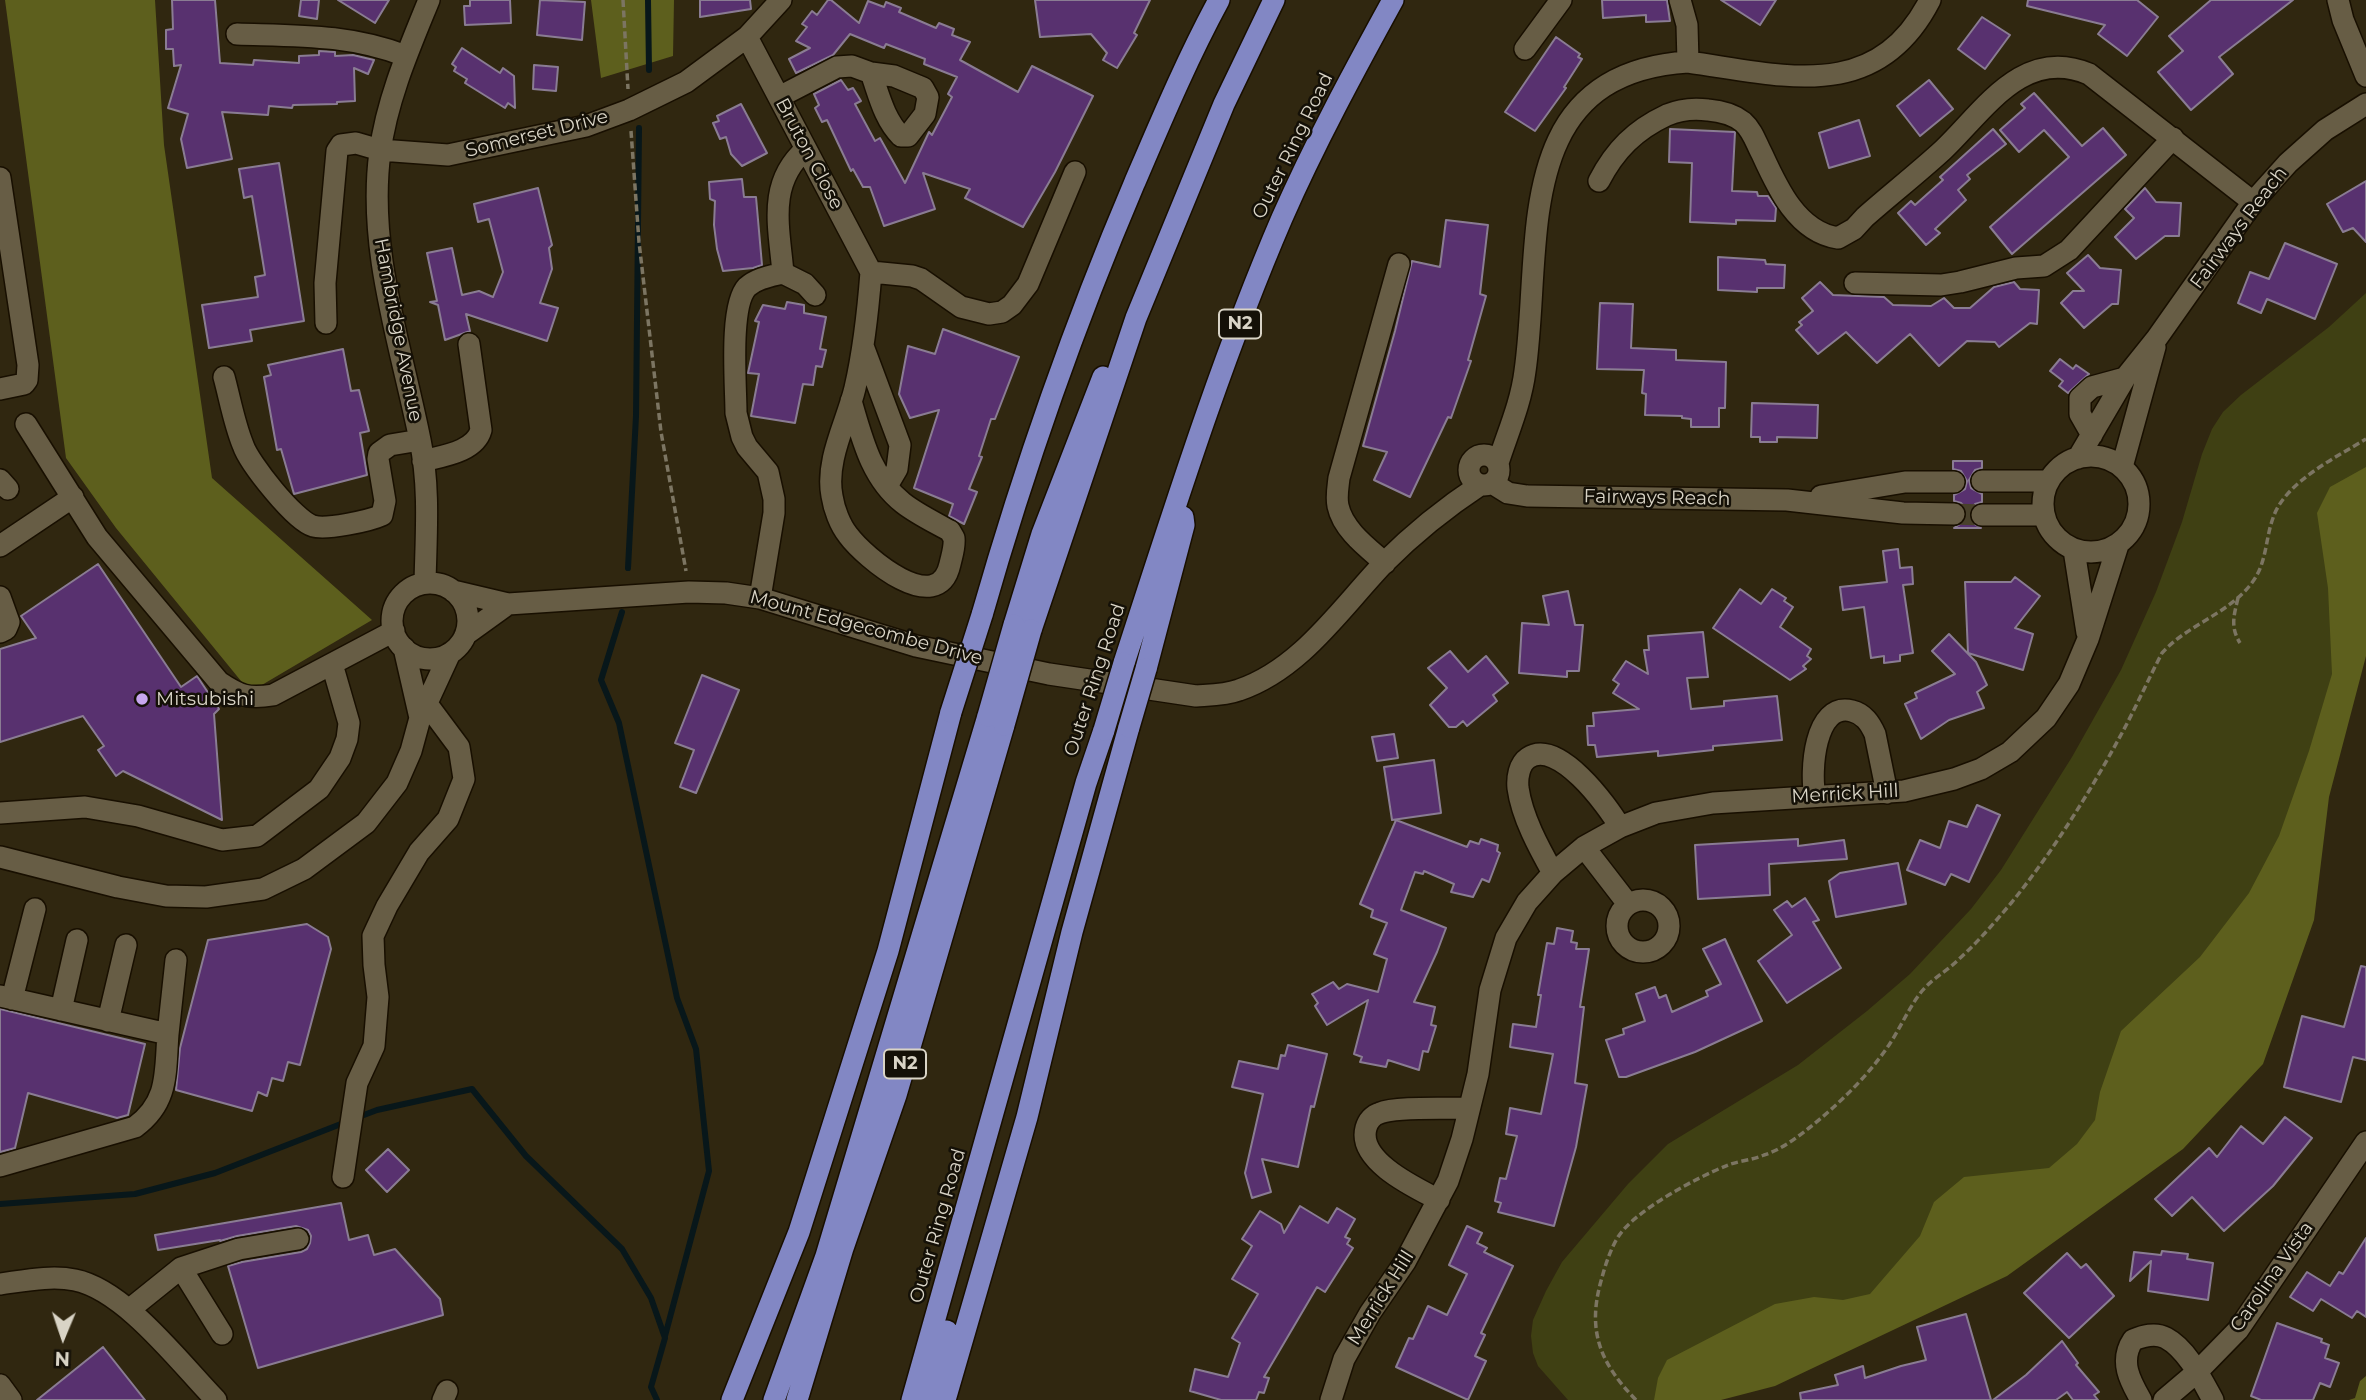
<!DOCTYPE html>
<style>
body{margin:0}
#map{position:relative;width:2366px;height:1400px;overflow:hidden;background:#302710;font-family:Montserrat,sans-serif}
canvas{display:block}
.north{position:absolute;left:28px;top:1302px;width:70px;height:70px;-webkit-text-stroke:5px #141007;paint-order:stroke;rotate:182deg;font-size:19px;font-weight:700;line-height:28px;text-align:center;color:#d9d4c6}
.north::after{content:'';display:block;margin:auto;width:24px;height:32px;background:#d9d4c6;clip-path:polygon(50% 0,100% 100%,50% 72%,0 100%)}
</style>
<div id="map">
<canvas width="2366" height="1400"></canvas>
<div class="north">N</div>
</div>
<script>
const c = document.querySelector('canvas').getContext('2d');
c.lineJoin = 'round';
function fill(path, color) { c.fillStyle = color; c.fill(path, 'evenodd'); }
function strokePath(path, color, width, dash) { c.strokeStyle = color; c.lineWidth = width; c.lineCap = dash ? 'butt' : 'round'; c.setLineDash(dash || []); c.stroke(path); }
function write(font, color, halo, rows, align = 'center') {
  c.font = font + ' Montserrat,sans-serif'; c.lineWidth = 5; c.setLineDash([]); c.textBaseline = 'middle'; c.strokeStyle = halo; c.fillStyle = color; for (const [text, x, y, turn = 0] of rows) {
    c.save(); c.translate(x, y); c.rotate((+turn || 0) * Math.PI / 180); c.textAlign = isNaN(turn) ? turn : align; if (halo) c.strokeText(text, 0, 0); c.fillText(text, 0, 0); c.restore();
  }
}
const green = new Path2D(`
 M2366 293V587L2319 769 2125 1163 1669 1400H1568L1538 1366 1533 1353 1531 1336 1533 1320 1546 1291 1562 1262 1628 1184 1668 1144 1798 1065 1867 1011 1910 974 1971 909 2001 870 2072 757 2121 670 2156 592 2182 522 2202 454 2212 429 2223 412 2241 395 2329 327Z`);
const forest = new Path2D(`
 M5 0H155L164 145 212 478 372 620 250 692 116 528 66 458Z
 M591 0H674L673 56 601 78Z
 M2366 467V656L2329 797 2314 920 2263 1064 2183 1149 2007 1276 1775 1386 1721 1400H1654L1658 1378 1667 1360 1775 1304 1814 1297 1843 1300 1870 1294 1920 1236 1934 1202 1964 1177 2049 1168 2077 1144 2095 1120 2100 1092 2121 1031 2200 957 2249 893 2279 836 2309 751 2332 674 2328 588 2317 513 2330 487Z
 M2366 1376V1400H2349L2355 1398 2360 1381Z`);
const stream = new Path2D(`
 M648 0 649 70
 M628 568 636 416 639 128
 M622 612 601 680 619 723 677 998 696 1049 709 1171 665 1336
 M356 1118 377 1110 472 1089 526 1156 622 1249 651 1298 665 1338 651 1387 657 1400
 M0 1204 135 1194 215 1173 346 1122`);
const building = new Path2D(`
 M172 0H215L220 63 253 65 254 60 299 63V56L319 55V51L335 52V56L353 55 374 60 368 74 354 68 355 101 337 102V104L293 105 292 108 269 106 268 115 222 112 232 159 187 168 181 139 188 114 168 108 181 65 174 66 173 49H166V30L173 29Z
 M301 0H319L317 19 299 16Z
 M338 0H389L375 23Z
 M470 0H510L511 23 465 25 464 6H470Z
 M540 0 585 2 582 40 537 35Z
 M700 0H750L751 9 700 17Z
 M828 0H831L859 23 868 1 884 7 886 2 901 8 899 12 936 28 939 23 954 29 952 35 970 42 960 60 1018 92 1032 66 1093 96 1055 172 1023 227 965 198 970 189 923 173 935 209 884 226 870 187H863L853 169 851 171 827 120 822 122 815 108 819 105 814 94 841 80 848 90 853 88 861 101 855 104 875 141 880 138 905 183 929 132 932 135 952 97 948 94 957 77 924 64 925 59 886 44 884 48 850 34 833 55 796 73 789 59 810 48 796 41 807 27 802 24 812 11 817 15Z
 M1035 0H1150L1134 33 1137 35 1117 68 1103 60 1107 53 1091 34 1040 37Z
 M1602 0H1667L1670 21 1646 22V15L1603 18Z
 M1721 0H1776L1760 25Z
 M2028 0H2137L2158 17 2127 56 2098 34 2105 25 2027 6Z
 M2211 0H2293L2219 57 2233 74 2191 110 2158 72 2183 51 2169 36Z
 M1982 17 2010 35 1985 69 1958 49Z
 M1556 37 1580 54 1578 57 1582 59 1564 87 1566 88 1535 131 1505 112Z
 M462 48 500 73 503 68 514 76 515 108 508 103 505 108 465 83 467 79 454 71 456 67 452 64Z
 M534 65 558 67 556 91 533 89Z
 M1929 80 1953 109 1920 136 1897 106Z
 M2034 93 2082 146 2103 128 2126 155 2012 254 1990 227 2069 157 2044 130 2019 152 2000 130 2025 108 2021 104Z
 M741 104 767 153 742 166 731 154 726 137 720 139 713 123 719 121 717 116Z
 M1859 120 1870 156 1829 168 1819 133Z
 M1670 129 1735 132 1732 191 1757 192 1758 196H1768L1776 208 1775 221 1736 220V224L1690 222 1692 163 1669 162Z
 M1993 129 2006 144 1967 175 1970 179 1958 190 1966 200 1935 229 1940 233 1926 245 1898 213 1911 201 1915 205 1943 180 1940 177Z
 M279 163 304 321 250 330 252 341 209 348 202 305 258 297 255 277 265 275 252 196 244 198 239 169Z
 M742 179 744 197H756L762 265 753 268 723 271 717 249 714 225 715 201 710 199 709 182Z
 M2366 181V242L2353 228 2343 232 2327 204Z
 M538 188 552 245 549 248 552 269 540 303 558 308 547 341 466 314 470 331 445 340 438 305 430 302 437 301 427 253 452 248 462 295 479 291 493 297 503 272 489 219 478 222 474 204Z
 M2145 188 2156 202 2181 203 2179 236H2165L2136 259 2115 237 2134 218 2125 209Z
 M1446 220 1488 225 1480 294 1486 296 1468 360 1471 361 1451 418 1448 417 1410 497 1374 480 1387 452 1363 446 1395 331 1412 261 1440 267Z
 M2285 243 2337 264 2315 319 2267 299 2261 313 2238 303 2250 272 2269 279Z
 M2088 255 2100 268 2121 270 2118 304H2112L2084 328 2061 303 2073 291H2084L2067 273Z
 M1718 257 1765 260 1766 264 1785 265 1784 288H1757V292L1718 290Z
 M1820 282 1833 295 1884 297 1893 305 1931 306 1944 298 1954 308H1970L1994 287 2014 282 2020 289 2039 290 2037 324 2030 323 1999 347 1995 342 1967 341 1939 366 1910 334 1877 363 1846 332 1818 354 1796 330 1802 325 1799 322 1813 311 1802 298Z
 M787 302 804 305V313L826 317 820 349 826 350 822 367 816 366 813 385 803 384 795 423 751 416 759 374 748 373 759 322 755 321 763 305 785 309Z
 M1600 303 1633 304 1631 348 1676 350V360L1726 362 1725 408H1719V427H1691V419L1682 418V416L1645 415 1646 394 1642 393 1644 370 1597 369Z
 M943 329 1019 357 995 419H991L979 456 982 457 969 489 977 492 964 524 949 516 953 504 914 488 939 410 910 418 899 394 908 346 935 354Z
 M343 349 351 391 359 390 369 431 360 433 367 475 294 494 281 449 277 450 264 377 271 375 268 365Z
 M2060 359 2073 369 2076 365 2089 374 2068 393 2059 386 2063 381 2050 371Z
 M1752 403 1818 405 1817 438 1777 437V442H1760V437H1751Z
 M1953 461H1982V468L1975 470 1969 480 1971 488 1982 494V502L1975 504 1969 514 1971 522 1981 528H1954L1966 520V508L1961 503 1954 501V495L1965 489 1967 481 1961 471 1953 469Z
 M1898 549 1900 568 1912 567 1913 584 1903 585 1913 653 1900 655V661L1884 663V656L1871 658 1864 607 1843 610 1840 587 1887 582 1883 551Z
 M98 564 181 687 197 676 219 709 214 714 222 820 123 771 116 776 98 750 104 746 83 716 0 742V649L36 638 21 616Z
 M2015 577 2040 596 2015 628 2033 634 2023 670 1968 653 1965 582H2011Z
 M1740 589 1761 604 1772 589 1786 598 1784 601 1793 607 1780 627 1811 649 1807 656 1811 659 1803 666 1806 669 1790 680 1713 628Z
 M1568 591 1575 625H1583L1579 671H1567V677L1519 673 1522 623 1549 625 1543 596Z
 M1703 632 1708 677 1687 678 1691 709 1724 706V701L1777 696 1782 740 1713 746V750L1658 756V751L1597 757 1595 745H1588L1587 726H1594L1593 713 1639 709 1613 693 1619 684 1613 680 1626 661 1648 674 1644 650H1649L1648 636Z
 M1949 634 1976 662 1987 685 1977 692 1984 708 1949 720 1921 739 1905 704 1917 698 1915 693 1955 674 1932 651Z
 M1450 651 1468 672 1486 656 1508 683 1493 695 1497 701 1467 726 1463 721 1456 727H1449L1430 705 1447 688 1428 668Z
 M702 675 739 690 696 793 680 787 694 750 675 743Z
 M1394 734 1398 758 1377 761 1372 737Z
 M1434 760 1441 813 1392 820 1384 767Z
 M1977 805 2000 815 1969 882 1951 874 1945 885 1907 870 1920 840 1940 848 1949 821 1967 827Z
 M1396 820 1467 847 1470 841 1479 844 1481 839 1498 845 1497 851 1500 853 1489 882 1482 879 1473 897 1451 892 1454 884 1424 871 1423 874 1415 872 1401 910 1446 928 1437 952 1414 1002 1435 1007 1431 1025 1436 1026 1428 1052 1423 1051 1419 1070 1388 1060 1386 1067 1360 1062 1362 1057 1354 1054 1368 1000 1327 1025 1315 1006 1318 1003 1312 994 1333 982 1339 989 1347 984 1378 992 1387 959 1374 954 1387 923 1371 917 1373 910 1360 904Z
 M1798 839V846L1844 840 1847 859 1769 864 1770 895 1698 899 1695 845Z
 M1898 863 1906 904 1836 917 1829 881 1840 873Z
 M1805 898 1819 920 1813 922 1841 968 1787 1003 1758 961 1792 935 1774 910 1787 901 1792 907Z
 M307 924 328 937 331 949 300 1065 288 1062 283 1081 272 1078 267 1096 258 1092 252 1111 176 1090 180 1048 208 940Z
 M1557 928 1573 931 1571 942 1577 943 1576 949H1589L1580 1007H1584L1575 1083 1587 1085 1576 1147 1554 1226 1498 1212 1501 1203 1495 1201 1500 1178 1506 1179 1517 1136 1506 1134 1510 1108 1541 1114 1553 1054 1510 1047 1513 1024 1536 1027 1541 995H1538L1547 943 1554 944Z
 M1725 939 1762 1021 1695 1052 1626 1077H1619L1606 1040 1624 1034 1623 1029 1645 1021 1636 994 1655 987 1659 998 1666 995 1672 1012 1708 996 1706 991 1721 984 1703 949Z
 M2361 966 2366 967V1060L2353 1057 2341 1102 2284 1087 2302 1016 2344 1027Z
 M0 1009 145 1044 128 1115 117 1118 28 1093 15 1148 0 1152Z
 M1288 1045 1327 1054 1314 1107 1311 1106 1298 1167 1262 1159 1271 1192 1252 1198 1245 1173 1263 1094 1232 1087 1239 1061 1278 1069 1281 1055 1285 1056Z
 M2285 1117 2312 1138 2273 1186 2224 1231 2192 1197 2172 1216 2155 1199 2209 1148 2217 1157 2241 1126 2263 1144Z
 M388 1149 409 1170 387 1192 366 1170Z
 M341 1203 349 1240 368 1235 374 1255 395 1249 440 1299 443 1315 258 1368 228 1266 242 1262 301 1252 307 1249 310 1243 311 1236 308 1230 296 1226 237 1236 220 1241V1240L158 1250 155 1235Z
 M1300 1206 1328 1223 1337 1208 1355 1219 1345 1237 1350 1239 1347 1244 1353 1248 1325 1292 1317 1287 1264 1377 1269 1378 1264 1393 1259 1392 1256 1400H1221L1190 1391 1195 1369 1228 1377 1240 1343 1232 1338 1258 1294 1232 1279 1252 1246 1242 1239 1260 1211 1281 1224 1284 1233Z
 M1467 1226 1482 1233 1477 1243 1487 1248 1484 1252 1513 1266 1481 1333 1485 1335 1475 1356 1486 1361 1468 1400 1396 1367 1409 1338 1413 1339 1428 1306 1447 1315 1467 1274 1449 1265Z
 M2366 1238V1317L2357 1311 2352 1318 2321 1299 2313 1311 2290 1297 2307 1272 2330 1286 2339 1272 2343 1274Z
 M2162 1251 2188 1254 2187 1259 2213 1263 2208 1300 2148 1291 2151 1261 2130 1281 2134 1252 2161 1255Z
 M2067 1253 2081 1268 2086 1264 2114 1296 2069 1338 2024 1293Z
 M1966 1314 1991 1400H1801L1800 1393 1838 1385 1835 1375 1863 1366 1865 1378 1901 1366 1926 1360 1917 1327Z
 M2277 1323 2322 1339 2321 1342 2329 1345 2325 1358 2339 1363 2330 1387 2320 1383 2313 1400H2261L2251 1396Z
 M2062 1341 2078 1363 2076 1365 2099 1392 2094 1395 2098 1400H2073L2067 1392 2056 1400H1993L2026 1375Z
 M103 1347 145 1400H37Z`);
const minorTunnel = new Path2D(`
 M1954 514 1982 515`);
const path = new Path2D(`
 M623 0 628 89
 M631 131 639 242 661 432 686 571
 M2238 598C2234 615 2230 627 2240 643
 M1636 1400C1600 1363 1587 1331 1601 1281 1605 1266 1610 1250 1618 1237 1635 1210 1698 1177 1728 1165 1739 1161 1752 1160 1764 1155 1780 1150 1795 1139 1809 1128 1839 1104 1867 1077 1889 1045 1901 1027 1909 1007 1922 991 1933 978 1947 971 1958 960 1978 942 1995 922 2012 902 2054 850 2090 792 2122 733 2136 707 2148 680 2162 653 2187 625 2228 614 2251 584 2267 564 2265 540 2273 518 2285 482 2335 458 2366 439`);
const minor = new Path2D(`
 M1680 0 1687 25 1688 62
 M2338 0 2343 20 2366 76
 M237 34C297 36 349 34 406 56
 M747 37 871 272
 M1525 49 1561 0
 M779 97 837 67 852 66 871 73 894 76 923 88 928 97 925 114 908 136H901C884 119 879 95 871 73
 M0 178 28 365 27 380 24 384 0 389
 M1599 181C1615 150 1635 130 1667 115 1681 109 1693 108 1708 110 1720 111 1733 114 1743 122 1753 131 1756 143 1762 154 1777 187 1797 232 1838 238L1854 229 1865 217C1891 194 1918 173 1943 150 1984 111 2023 46 2089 74L2253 202
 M871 272 912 276 921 279 961 307 989 314 1002 312 1012 305 1028 284 1075 172
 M783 273 805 284 815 295
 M1855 283 1941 285 1960 282 2016 268 2044 266 2069 250 2173 138
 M326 323 325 283 337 151 341 145 356 143 380 150 448 155 586 126 629 110 686 82 747 37 781 0
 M863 346 900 445 897 469 887 486
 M224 377C230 399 234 423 243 445 249 463 295 521 313 526 326 530 369 521 382 515L385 501 378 459 379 453 390 445 420 440
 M851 401C862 438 871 478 903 503 917 514 934 522 950 531L954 538C955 547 952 555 950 564 938 619 865 558 848 535 840 525 834 509 832 496 825 460 847 422 855 388 864 349 868 311 871 272
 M26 424 97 537 219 682C240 696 248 699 273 695L394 631
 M2092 435 2080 414V398L2092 387 2125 378
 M1469 470a15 15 0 1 1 30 0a15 15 0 1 1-30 0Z
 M2043 504a48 48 0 1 1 96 0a48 48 0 1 1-96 0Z
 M2078 458 2125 378 2157 338 2253 202 2288 163 2325 130 2366 104
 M423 461C442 456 475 452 481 430L469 344
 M1498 463C1508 432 1521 403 1525 371 1543 246 1509 73 1688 62 1783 75 1876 105 1930 0
 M2122 467 2155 347
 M0 480 8 489
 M1982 481H2048
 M1492 483 1508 493 1527 496 1787 500 1903 513 1954 514
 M1821 496 1905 482H1954
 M1982 515H2043
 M0 546 73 497
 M2074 550 2087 633
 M1385 563C1368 548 1343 530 1338 506 1336 497 1338 487 1339 478L1399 264
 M425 583C426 536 430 487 420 440 401 345 367 249 380 152 387 99 409 49 429 0
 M392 621a38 38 0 1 1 76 0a38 38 0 1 1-76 0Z
 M453 591 508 604 689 592 726 593 760 598 916 646 1049 674 1196 696C1210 695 1226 695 1239 690 1301 669 1341 608 1384 563 1414 533 1445 508 1480 485
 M0 597 9 622 6 629 0 632
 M760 598 774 513V499L768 472 747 447 742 437 736 413C736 386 729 306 747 287 757 278 771 276 783 273 779 226 767 183 806 149
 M465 635 508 604
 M404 648 420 718
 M1815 796C1810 773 1814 701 1852 711 1864 714 1870 723 1875 734L1887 793
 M0 813 85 807 138 816 222 840 257 836 319 789 340 758 347 739 349 723 332 664
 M1584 847 1628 904
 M0 857 118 887 166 896 206 897 263 889 304 869 366 823 397 783 411 751 420 718 450 653
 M1553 873C1539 848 1522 817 1518 788 1517 778 1519 764 1528 758 1558 738 1607 805 1620 827
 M1617 926a26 26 0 1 1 52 0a26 26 0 1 1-52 0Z
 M0 996 168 1034 176 960
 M12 999 35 909
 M61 1010 77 940
 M108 1021 126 945
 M0 1166 135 1127C169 1102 165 1073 168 1034
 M343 1177 357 1083 374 1046 378 997 374 965 373 936 387 906 419 852 448 819 464 779 459 747 427 704
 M1439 1200C1416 1188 1357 1161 1366 1128 1368 1121 1373 1115 1380 1113 1396 1106 1448 1109 1468 1108
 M181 1268 222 1334
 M0 1284C23 1281 51 1275 75 1280 125 1290 180 1363 216 1400
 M130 1309 181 1268 239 1249 298 1239
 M0 1385 11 1400
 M443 1400 447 1391
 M1331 1400 1344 1359 1370 1313 1405 1262 1448 1181 1462 1139 1478 1074 1490 990 1506 938 1527 902 1553 873 1584 847 1620 827 1656 813 1713 803 1904 791 1954 779 1981 769 2010 752 2046 718 2069 684 2088 639 2118 545
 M2141 1400C2130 1381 2119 1361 2133 1340 2143 1336 2155 1332 2166 1338 2187 1349 2202 1380 2213 1400
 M2164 1400 2197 1372 2238 1330 2366 1142`);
const highway = new Path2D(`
 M982 615C1024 468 1074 325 1134 184 1161 121 1187 59 1219 0
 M1014 625 1042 534 1103 377
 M1031 630 1136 318 1224 104 1274 0
 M1124 663C1173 513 1220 362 1282 218 1315 143 1354 71 1393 0
 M1146 669 1184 525 1183 517
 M732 1400 799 1232 888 951 951 712
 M774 1400 826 1256 988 716
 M797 1400 843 1248 896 1095 1004 725
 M912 1400 1086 783 1104 730
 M928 1400 947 1331
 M945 1400 1027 1117 1072 932 1129 727`);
const highwayBridge = new Path2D(`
 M951 712 982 615
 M988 716 1014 625
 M1004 725 1031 630
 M1129 727 1146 669
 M1104 730 1124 663`);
const markers = [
 [142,699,7,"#c7a6ef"]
];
const shields = [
 [1240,324,42],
 [905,1064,42]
];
const shieldNames = [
 ["N2",1240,324],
 ["N2",905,1064]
];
const streetNames = [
 ["Somerset Drive",537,134,-14],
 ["Outer Ring Road",1293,146,-64],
 ["Bruton Close",809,154,62],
 ["Fairways Reach",2239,228,-53],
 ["Hambridge Avenue",398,330,79],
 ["Fairways Reach",1657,498,1],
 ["Mount Edgecombe Drive",866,628,15],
 ["Outer Ring Road",1095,680,-72],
 ["Merrick Hill",1845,794,-3],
 ["Outer Ring Road",938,1226,-74],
 ["Carolina Vista",2272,1277,-55],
 ["Merrick Hill",1381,1298,-58]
];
const poiNames = [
 ["Mitsubishi",156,699]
];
fill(green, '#3f4013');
fill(forest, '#5d5f1d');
strokePath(stream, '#08171a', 6);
fill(building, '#58316f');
strokePath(building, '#8a7c93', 2);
strokePath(minorTunnel, '#49412b', 21, [21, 10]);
strokePath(minor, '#180f00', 24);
strokePath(highway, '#180f00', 24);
strokePath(path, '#7c7562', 3.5, [7, 3.5]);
strokePath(minor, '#675d45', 21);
strokePath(highway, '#8287c4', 21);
strokePath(highwayBridge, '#180f00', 24, []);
strokePath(highwayBridge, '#8287c4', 21);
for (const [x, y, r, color] of markers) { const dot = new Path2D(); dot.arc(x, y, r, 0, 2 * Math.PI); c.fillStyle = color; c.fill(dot); strokePath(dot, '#141007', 2.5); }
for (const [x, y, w] of shields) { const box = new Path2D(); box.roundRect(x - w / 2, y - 14.5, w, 29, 5); c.fillStyle = '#141007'; c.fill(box); strokePath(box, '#d9d4c6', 2); }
write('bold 18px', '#d9d4c6', null, shieldNames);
write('19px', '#d9d4c6', '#141007', streetNames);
write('19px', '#d9d4c6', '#141007', poiNames, 'left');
</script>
